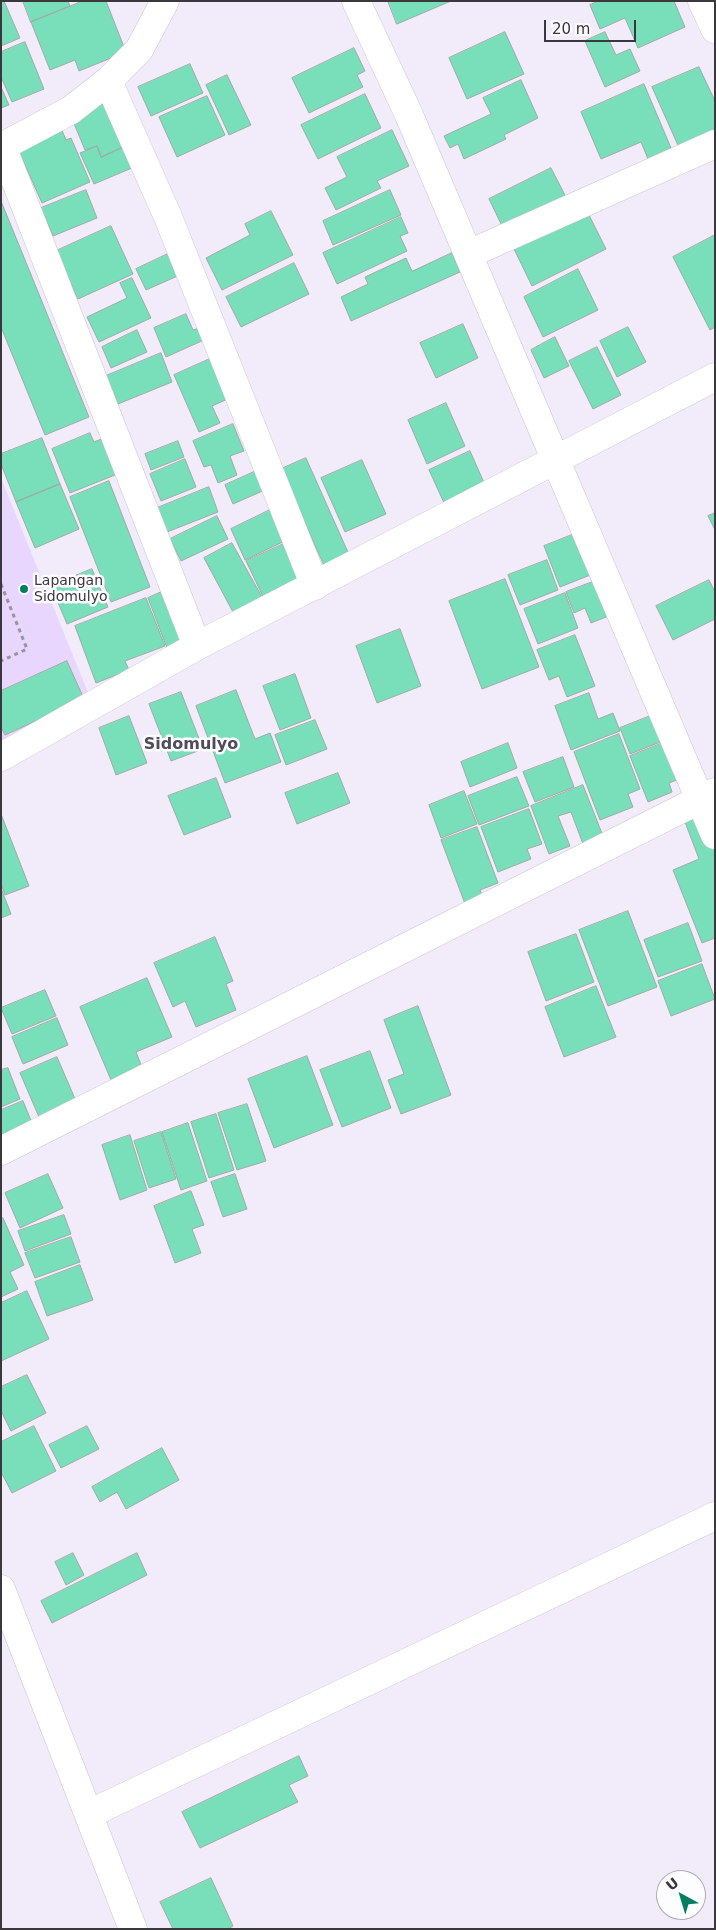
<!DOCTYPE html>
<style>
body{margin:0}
#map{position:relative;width:716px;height:1930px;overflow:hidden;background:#f2ecfa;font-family:"DejaVu Sans",sans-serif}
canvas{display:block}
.frame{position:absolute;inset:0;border:2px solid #3a383d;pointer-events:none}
.north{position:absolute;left:656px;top:1870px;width:50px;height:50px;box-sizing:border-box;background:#fdfcff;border:1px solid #afaeb1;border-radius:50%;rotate:321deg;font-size:14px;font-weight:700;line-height:20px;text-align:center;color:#3a383d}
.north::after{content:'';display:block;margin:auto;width:18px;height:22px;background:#008061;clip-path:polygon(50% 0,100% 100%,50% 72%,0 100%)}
.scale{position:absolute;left:544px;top:20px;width:92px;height:22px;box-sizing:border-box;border:2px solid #3a383d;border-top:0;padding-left:6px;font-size:15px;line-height:18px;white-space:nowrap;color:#3a383d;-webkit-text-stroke:4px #fdfcff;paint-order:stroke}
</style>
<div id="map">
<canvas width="716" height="1930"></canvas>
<div class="frame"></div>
<div class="north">U</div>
<div class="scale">20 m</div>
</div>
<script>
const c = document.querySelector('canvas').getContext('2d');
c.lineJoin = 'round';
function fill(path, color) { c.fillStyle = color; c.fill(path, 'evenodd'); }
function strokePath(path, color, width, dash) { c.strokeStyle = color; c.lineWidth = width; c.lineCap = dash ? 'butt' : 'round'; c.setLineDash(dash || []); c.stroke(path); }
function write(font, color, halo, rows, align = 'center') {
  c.font = font + ' "DejaVu Sans",sans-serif'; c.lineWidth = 5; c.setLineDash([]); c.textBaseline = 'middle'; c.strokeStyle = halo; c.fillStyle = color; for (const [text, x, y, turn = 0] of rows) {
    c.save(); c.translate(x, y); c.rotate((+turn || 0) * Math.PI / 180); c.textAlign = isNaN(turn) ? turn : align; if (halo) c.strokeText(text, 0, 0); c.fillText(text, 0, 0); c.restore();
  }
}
const green = new Path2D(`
 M1 478 91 700 1 749Z`);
const building = new Path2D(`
 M1 1H4L20 38 1 46Z
 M23 1H68L70 6 31 22Z
 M83 1H106L126 52 79 71 75 60 50 70 31 22Z
 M388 1H451L397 24Z
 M599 1H674L685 27 638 48 625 18 600 29 590 5Z
 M505 32 524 74 467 99 449 58Z
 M605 32 616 55 630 49 640 71 605 87 585 41Z
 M25 42 44 89 12 102 1 77V52Z
 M354 48 365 71 357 75 363 87 309 113 292 78Z
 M190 64 203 93 151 116 138 87Z
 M699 67 715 101V137L681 152 652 87Z
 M227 75 251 125 229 135 206 85Z
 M521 80 538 118 504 135 506 139 464 159 458 144 450 148 444 136 491 114 483 98Z
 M644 84 671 148 648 159 641 142 601 159 581 112Z
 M1 87 9 105 1 108Z
 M365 94 381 128 318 159 301 125Z
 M207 96 225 135 177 157 159 117Z
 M110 97 130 144 101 157 97 146 85 150 70 114Z
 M61 128 66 140 71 138 90 182 42 203 17 147Z
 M392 130 409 166 377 181 381 188 336 210 325 188 347 177 337 157Z
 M130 144 139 165 94 184 80 153 97 146 101 157Z
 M551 168 567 199 504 230 489 199Z
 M86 190 97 218 53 236 41 208Z
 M390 190 401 215 333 245 323 221Z
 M1 201 89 417 45 435 1 327Z
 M271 211 293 255 222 290 206 258 250 235 245 224Z
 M588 213 606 249 532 286 514 249Z
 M401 217 408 233 400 236 407 251 337 284 323 253Z
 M111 226 133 274 78 299 56 251Z
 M715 235V327L710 330 673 257Z
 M172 252 182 274 146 290 136 269Z
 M452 253 460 272 351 321 341 297 368 284 365 277 406 258 412 271Z
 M294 263 309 294 241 327 226 297Z
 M578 269 598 310 543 337 524 297Z
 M132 278 151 318 99 342 87 317 127 298 120 283Z
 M186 314 193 330 199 328 204 340 166 357 154 328Z
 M463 324 478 358 436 378 420 343Z
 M628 327 646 362 617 377 600 341Z
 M137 330 147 352 111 368 102 347Z
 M555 337 569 366 544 378 531 350Z
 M597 347 621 395 593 409 569 361Z
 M161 353 172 382 118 404 106 376Z
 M212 358 230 398 212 406 220 423 199 432 174 375Z
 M446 403 465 446 427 464 408 420Z
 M233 424 244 451 230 456 237 475 218 483 211 465 204 467 193 441Z
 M90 433 94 442 106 437 120 473 70 493 52 449Z
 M42 438 60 484 16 502 1 464V454Z
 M178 441 184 457 151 470 145 454Z
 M470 451 486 487 445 505 429 470Z
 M306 458 351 559 326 570 281 469Z
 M185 459 196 487 161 501 150 474Z
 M362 460 386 514 345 532 321 478Z
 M265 467 274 486 233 504 225 485Z
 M109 481 150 587 111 602 70 497Z
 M60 484 79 529 35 548 16 502Z
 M209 487 218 512 167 532 157 508Z
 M276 507 291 538 245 560 231 529Z
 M715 513V530L708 516Z
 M217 516 228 539 181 561 170 539Z
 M582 531 598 572 560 587 544 546Z
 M290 541 310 582 266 603 246 561Z
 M232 543 267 606 233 612 204 558Z
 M547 560 558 590 520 605 508 575Z
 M92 569 108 607 67 624 51 586Z
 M603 578 616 613 591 623 585 608 574 613 566 592Z
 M505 579 539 667 482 689 449 601Z
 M709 580 715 592V619L673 640 656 606Z
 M173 587 193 637 167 648 148 598Z
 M565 593 578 628 538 644 524 609Z
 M146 598 165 646 125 661 129 670 96 683 75 626Z
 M400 629 421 686 377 703 356 646Z
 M575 635 595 686 567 697 559 676 549 680 537 650Z
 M67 661 84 699 5 735 1 727V691Z
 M295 674 311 718 280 730 263 686Z
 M236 690 255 739 270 733 281 762 225 783 196 706Z
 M181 692 203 749 171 761 149 704Z
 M589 693 598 719 613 713 620 731 571 750 555 706Z
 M653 715 663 741 630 754 620 728Z
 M129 716 147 763 116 775 99 728Z
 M315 720 327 749 286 765 275 735Z
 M619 734 640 789 628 794 633 807 600 820 574 752Z
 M668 741 682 778 669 783 672 792 648 802 630 756Z
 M508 743 517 768 470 787 461 762Z
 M563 757 574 787 535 802 523 772Z
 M338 773 350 803 297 824 285 793Z
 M517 777 529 806 479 825 468 796Z
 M216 778 231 817 184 835 168 796Z
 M583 785 603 836 583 844 571 812 558 816 570 846 549 854 531 806Z
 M464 791 477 824 441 838 429 805Z
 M529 809 542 844 527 849 531 859 498 872 481 827Z
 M1 814 29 886 5 895 1 884Z
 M703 815 715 844V938L702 943 673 870 699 859 685 822Z
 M477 827 498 883 480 890 485 902 467 909 441 840Z
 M1 888 11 914 1 918Z
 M628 911 657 987 608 1006 579 930Z
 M688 923 702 961 658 977 644 940Z
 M576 934 594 982 546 1001 528 952Z
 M215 937 233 981 226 984 236 1010 196 1027 185 1001 173 1007 154 963Z
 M702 964 715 999 671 1016 658 981Z
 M147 978 172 1037 136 1052 142 1067 111 1080 80 1007Z
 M596 986 616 1037 564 1057 545 1007Z
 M45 990 56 1016 12 1034 1 1008Z
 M418 1006 451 1095 401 1114 388 1080 404 1074 384 1020Z
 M57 1018 68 1045 23 1064 12 1037Z
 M370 1051 391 1108 342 1127 320 1070Z
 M307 1056 333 1125 274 1148 248 1079Z
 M57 1057 76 1101 39 1117 20 1073Z
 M8 1068 20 1099 1 1107V1070Z
 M23 1101 35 1130 1 1144V1110Z
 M247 1104 266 1161 237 1170 218 1113Z
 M216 1114 234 1170 209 1178 191 1122Z
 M188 1123 207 1181 181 1190 162 1132Z
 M161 1132 176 1179 149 1188 134 1141Z
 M130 1135 147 1190 120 1200 102 1145Z
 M48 1174 63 1208 20 1228 5 1193Z
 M235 1174 247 1209 223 1217 211 1182Z
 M191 1191 204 1225 192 1229 201 1253 175 1263 154 1206Z
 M64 1215 71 1234 25 1251 18 1231Z
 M3 1218 24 1265 10 1272 18 1289 1 1297V1219Z
 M71 1237 80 1262 35 1278 25 1253Z
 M80 1265 93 1300 47 1316 35 1282Z
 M27 1291 49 1339 1 1361V1303Z
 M27 1375 46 1413 11 1431 1 1411V1387Z
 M34 1426 56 1471 12 1493 1 1472V1442Z
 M87 1426 99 1449 61 1468 49 1445Z
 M162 1448 179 1480 126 1509 117 1492 100 1502 92 1487Z
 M73 1553 84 1575 66 1585 55 1562Z
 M137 1553 147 1575 52 1623 41 1601Z
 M299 1756 308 1776 289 1785 298 1802 200 1848 182 1812Z
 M211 1878 233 1926 228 1929H173L160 1902Z`);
const path = new Path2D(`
 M1 584 27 649 1 661`);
const minor = new Path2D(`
 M356 1 409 115 715 835
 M702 1 715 29
 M108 81 168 217 315 586
 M2 146 197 646
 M1 147 71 110 108 81 139 50 165 1
 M469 254 715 144
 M1 757 197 646 715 377
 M1 1151 715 792
 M89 1814 715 1516`);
const secondary = new Path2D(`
 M1 1589 133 1929`);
const markers = [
 [24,589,5,"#008061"]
];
const poiNames = [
 ["Lapangan",34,581],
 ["Sidomulyo",34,597]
];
const quarterNames = [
 ["Sidomulyo",191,745]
];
fill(green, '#e8d6ff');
fill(building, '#79deba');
strokePath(building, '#9daca5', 1);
strokePath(minor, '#c9c4d1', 29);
strokePath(secondary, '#c9c4d1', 29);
strokePath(path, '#99959f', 3, [4, 4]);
strokePath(minor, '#fff', 28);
strokePath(secondary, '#fff', 28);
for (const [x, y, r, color] of markers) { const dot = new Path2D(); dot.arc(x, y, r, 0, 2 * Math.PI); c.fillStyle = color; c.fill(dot); strokePath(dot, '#fdfcff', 2); }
write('14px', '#3a383d', '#fdfcff', poiNames, 'left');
write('bold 16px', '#514c57', '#fdfcff', quarterNames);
</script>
